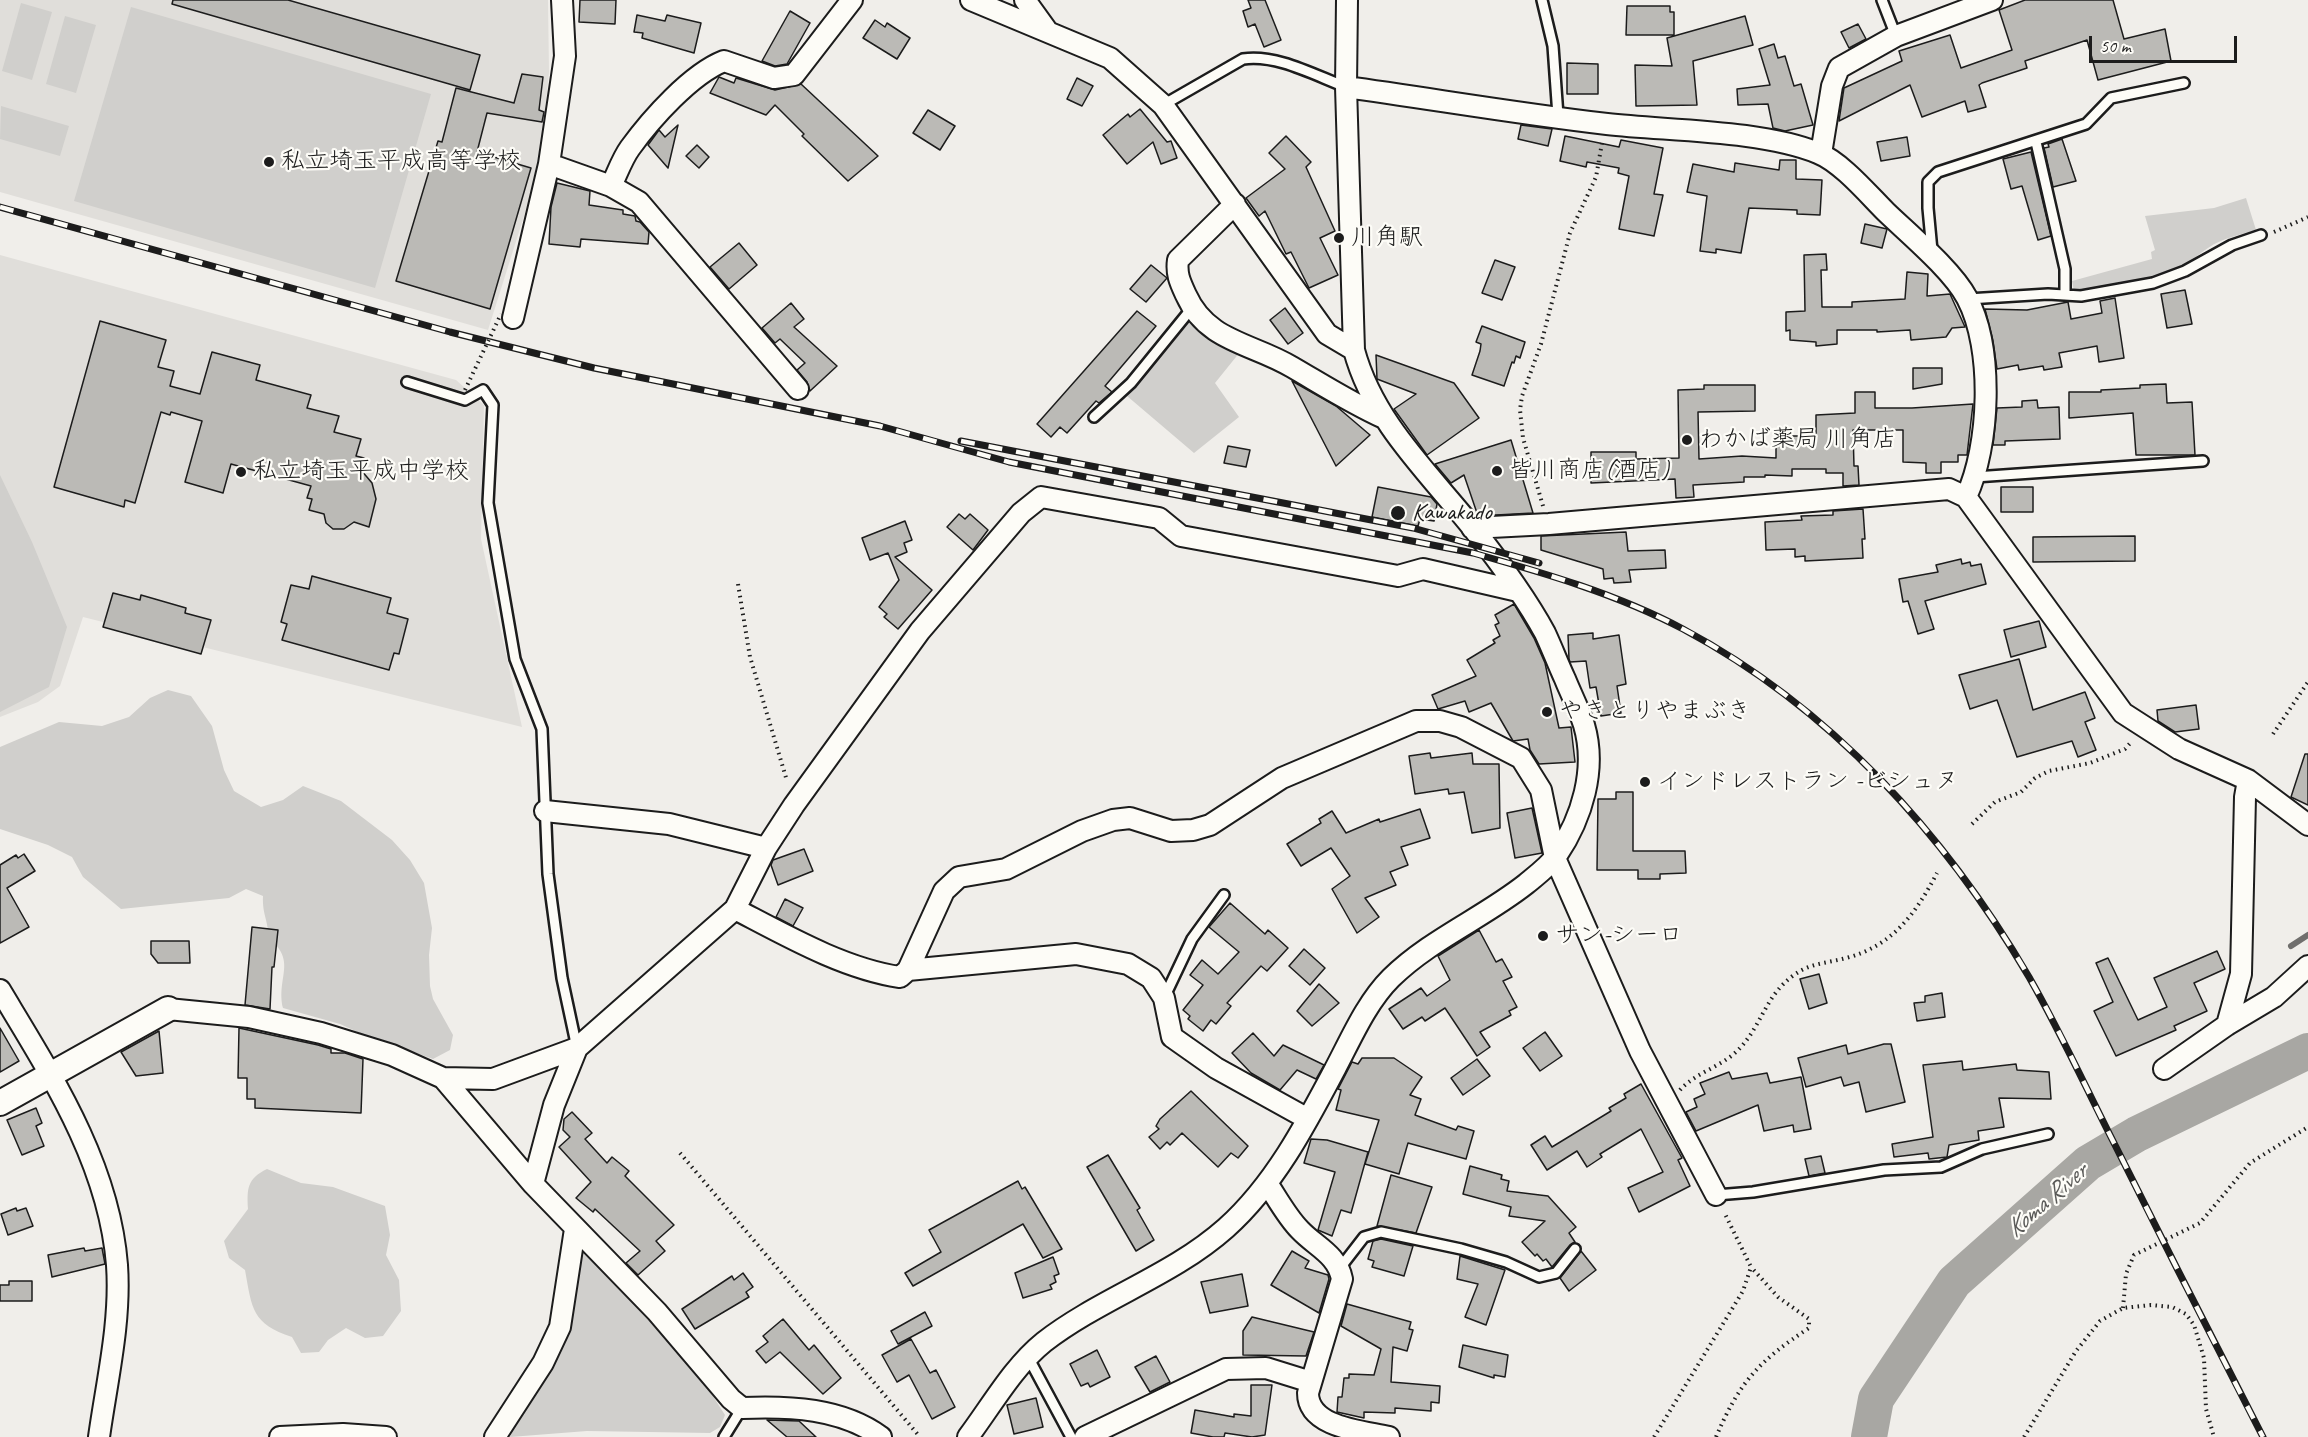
<!DOCTYPE html>
<meta charset="utf-8">
<style>
body{margin:0}
#map{position:relative;width:2308px;height:1437px;overflow:hidden;background:#f0eeea;font-family:Caveat,sans-serif}
canvas{display:block}
.scale{position:absolute;left:2089px;top:36px;width:148px;height:27px;box-sizing:border-box;border:3px solid #1c1c1c;border-top:0;padding-left:8px;font-size:18px;line-height:21px;white-space:nowrap;color:#1c1c1c;-webkit-text-stroke:4px #fdfcf7;paint-order:stroke}
</style>
<div id="map">
<canvas width="2308" height="1437"></canvas>
<div class="scale">50 m</div>
</div>
<script>
const c = document.querySelector('canvas').getContext('2d');
c.lineJoin = 'round';
function fill(path, color) { c.fillStyle = color; c.fill(path, 'evenodd'); }
function strokePath(path, color, width, dash) { c.strokeStyle = color; c.lineWidth = width; c.lineCap = dash ? 'butt' : 'round'; c.setLineDash(dash || []); c.stroke(path); }
function write(font, color, halo, rows, align = 'center') {
  c.font = font + ' Caveat,"Klee One",sans-serif'; c.lineWidth = 4.5; c.setLineDash([]); c.textBaseline = 'middle'; c.strokeStyle = halo; c.fillStyle = color; for (const [text, x, y, turn = 0] of rows) {
    c.save(); c.translate(x, y); c.rotate((+turn || 0) * Math.PI / 180); c.textAlign = isNaN(turn) ? turn : align; if (halo) c.strokeText(text, 0, 0); c.fillText(text, 0, 0); c.restore();
  }
}
const built = new Path2D(`
 M0 0H548L549 72 543 132 530 197 488 330 0 192Z
 M0 255 456 380 484 405 481 539 522 727 83 617 60 686 38 702 0 717Z`);
const green = new Path2D(`
 M21 3 52 12 32 80 2 71Z
 M131 7 431 94 375 288 74 201Z
 M65 16 96 25 76 93 46 84Z
 M1 106 69 126 60 156 0 139Z
 M2246 198 2256 230C2240 235 2222 238 2208 248 2196 256 2188 264 2174 270 2142 282 2108 286 2074 291L2072 281 2152 259 2151 252 2155 250 2145 216 2214 208Z
 M1194 317 1240 352 1215 383 1239 417 1194 453 1127 396Z
 M0 475 32 542 67 627 49 687 0 712Z
 M168 690 191 696 212 726 224 770 234 791 261 807 283 800 303 786 341 801 392 840 410 860 424 883 432 928 429 955 430 986 433 999 453 1035 450 1050 433 1059 362 1034 340 1024 283 1008C276 977 298 961 268 938 269 921 262 915 263 896L246 889 229 898 121 909 83 877 72 857 48 845 0 829V747L59 722 102 726 129 717 150 698Z
 M267 1169 301 1183 333 1187 385 1206 390 1235 386 1255 399 1280 401 1311 383 1336 365 1338 346 1328 328 1340 319 1352 301 1353 292 1337C252 1324 252 1309 245 1270L229 1258 224 1241 248 1209C247 1188 247 1179 267 1169Z
 M586 1249 691 1362 725 1415 720 1427 710 1433 587 1431 510 1437 578 1255Z`);
const stream = new Path2D(`
 M2291 946 2308 935`);
const river = new Path2D(`
 M1869 1437 1876 1399 1954 1282 2088 1163 2137 1134 2308 1051`);
const building = new Path2D(`
 M173 0H288L480 55 470 90 172 4Z
 M580 0H616L615 24 579 22Z
 M1248 0H1265L1281 40 1264 47 1255 24 1248 27 1243 11 1251 8Z
 M2025 0H2113L2124 39 2165 29 2171 61 2098 80 2087 40 2025 61 2027 68 1982 83 1979 85 1986 107 1968 112 1965 101 1922 117 1910 85 1839 121 1844 88 1902 61 1899 51 1950 35 1961 68 2012 50 1999 10Z
 M1627 6H1670V12H1674V35H1626Z
 M790 11 810 23 787 64 775 66 762 61Z
 M637 15 665 21 667 15 701 23 694 53 642 38 643 33 634 32Z
 M1745 16 1753 45 1693 61 1697 105 1636 106 1635 65 1672 66 1667 38Z
 M875 20 885 27 887 23 910 38 897 59 863 38Z
 M1858 24 1866 39 1849 48 1841 32Z
 M1774 44 1778 58 1785 56 1794 86 1801 84 1813 125 1785 131 1773 128 1768 104 1738 105 1737 89 1770 85 1759 49Z
 M1567 63 1598 64V94H1567Z
 M522 74 543 77 539 110 544 112 542 122 487 113 477 152 531 168 490 309 396 281 438 141 442 142 456 88 514 103Z
 M719 77 734 83 736 78 775 90 801 84 878 156 848 181 802 136 804 134 775 105 766 115 710 93Z
 M1077 78 1093 86 1082 106 1067 99Z
 M1140 109 1167 142 1171 141 1177 158 1161 164 1153 142 1127 164 1103 135 1128 114 1130 117Z
 M928 110 955 126 940 150 913 133Z
 M678 125 668 168 648 145 659 130 665 137Z
 M1521 125 1552 129 1548 146 1518 139Z
 M1286 136 1311 162 1306 167 1335 231 1320 238 1338 275 1309 288 1291 252 1286 254 1265 211 1259 216 1246 198 1285 169 1269 153Z
 M1565 136 1619 147 1621 140 1663 148 1654 194 1663 195 1654 236 1619 229 1629 176 1618 173 1619 168 1587 162 1586 167 1560 161Z
 M1907 137 1910 156 1881 161 1877 142Z
 M2062 139 2076 181 2053 187 2044 148 2049 147 2048 144Z
 M697 145 709 157 699 168 686 156Z
 M2031 152 2051 236 2038 240 2022 186 2011 189 2003 159Z
 M1780 160H1796V179L1822 180 1820 215 1797 214V210L1749 208 1741 253 1716 249V253L1700 251 1707 196 1687 192 1693 164 1734 172 1735 163 1779 170Z
 M557 183 590 191 589 205 623 210V214L635 216 636 221 640 222 649 232 648 244 581 239 580 247 549 244 551 207Z
 M1865 224 1887 229 1882 248 1861 243Z
 M739 243 757 265 729 289 710 267Z
 M1826 254 1827 270H1821L1822 307H1852V302L1905 299 1907 272 1928 274 1927 296 1950 294 1965 327 1952 328 1946 337 1911 340 1910 330 1877 332V330H1837V344L1816 346V342L1790 340V330L1786 331V312L1805 311 1804 255Z
 M1495 260 1515 267 1502 300 1482 293Z
 M1151 265 1167 278 1146 302 1130 289Z
 M2185 290 2192 324 2167 328 2161 294Z
 M2115 298 2124 358 2099 362 2097 346 2059 353 2062 367 2044 370 2043 366 2019 370 2018 365 1997 369 1993 341 1985 309 2027 310 2068 302 2071 319 2102 313 2100 301Z
 M791 303 804 319 794 327 837 366 810 391 807 382 797 370 805 363 780 339 775 343 762 328Z
 M1285 308 1303 333 1288 344 1270 320Z
 M1137 311 1156 326 1105 386 1112 392 1099 403 1096 401 1067 433 1060 427 1051 437 1037 424Z
 M100 321 166 340 158 367 174 371 170 386 200 394 212 352 260 365 256 380 311 395 307 408 339 416 334 432 361 439 356 456 364 458 361 470 372 483 376 499 369 527 354 522 344 529H333L326 523 324 514 309 510 312 499 307 498 311 486 231 464 223 493 185 482 202 421 171 412 170 415 161 412 135 503 125 500 124 507 54 487Z
 M1482 326 1525 342 1520 358 1516 356 1514 363 1512 362 1504 386 1472 375 1480 351 1481 344 1476 342Z
 M1376 355 1454 383 1479 418 1427 455 1394 409 1416 394 1377 379Z
 M1913 368H1942V384L1913 389Z
 M1292 381 1336 406 1370 435 1336 466Z
 M2166 384 2167 403 2192 402 2195 455H2136L2133 413 2069 418V392H2101V390L2140 388V385Z
 M1704 385H1755V411L1698 412 1699 459 1742 456 1776 458V436H1816V415L1855 413V392H1875V408H1912L1973 404 1967 455H1958V462H1941V473H1926V463L1903 462V430H1853L1854 466H1858L1859 485 1843 486V473H1826V469H1792V476L1765 475V477H1744V482L1693 485 1694 497 1676 498 1675 479 1591 483V452H1636V459L1679 458 1678 390 1704 389Z
 M2037 400 2038 408 2059 407 2060 439 2005 441V445H1993L1997 408 2022 407V401Z
 M1511 440 1533 513 1478 516 1464 475 1451 483 1435 464Z
 M1228 446 1250 450 1246 467 1224 463Z
 M1378 487 1431 497 1437 504 1434 521 1420 519 1418 526 1372 517Z
 M2001 487H2033V512H2001Z
 M1863 509 1865 539H1862L1863 558 1805 561V556L1795 557V549L1766 550 1765 522 1802 520 1801 516 1833 515V511Z
 M959 514 965 519 970 514 988 530 973 550 947 527Z
 M905 521 912 540 904 543 907 552 895 557 932 590 898 629 884 617 887 614 879 607 899 580 888 553 870 560 862 538Z
 M1626 532 1628 551 1665 550 1666 568 1629 570 1631 582 1614 583 1613 578 1604 579 1603 569 1541 550V536Z
 M2135 536V561L2033 562V537Z
 M1961 559 1962 564 1970 562 1971 566 1981 564 1986 584 1925 601 1934 629 1918 634 1908 601 1903 602 1899 579 1938 572 1936 565Z
 M312 576 391 598 387 613 408 619 399 654 394 653 389 670 282 640 287 624 281 622 291 585 309 589Z
 M113 593 140 600 141 595 186 608 185 613 211 620 201 654 103 627Z
 M1514 604 1534 638 1545 663 1559 728 1571 727 1575 762 1539 764 1530 750 1528 739 1513 741 1491 703 1469 712 1465 701 1438 709 1432 695 1476 676 1467 660 1495 643 1493 640 1500 636 1495 625 1499 623 1495 615Z
 M2039 621 2046 647 2011 657 2004 630Z
 M1593 633V639L1619 635 1626 684 1617 686 1621 713 1601 716 1596 687 1590 688 1586 661 1570 662 1569 659 1568 635Z
 M2019 659 2033 710 2085 692 2095 718 2085 722 2096 750 2078 757 2072 741 2017 757 1997 700 1970 709 1959 675Z
 M2196 705 2199 729 2175 732 2158 721 2157 710Z
 M1430 753 1431 758 1472 753 1473 764H1499L1500 828 1472 833 1464 792 1449 794 1448 789 1415 794 1409 756Z
 M2305 754H2308V805L2291 797Z
 M1616 792H1633V851H1685L1686 873 1660 874V879H1638V870H1597L1598 799H1616Z
 M1532 808 1542 853 1515 858 1507 813Z
 M1420 809 1430 838 1401 847 1408 865 1390 872 1396 885 1365 898 1379 917 1357 933 1332 889 1350 876 1331 848 1301 866 1287 844 1321 823 1319 819 1332 811 1346 833 1379 819 1380 822Z
 M804 849 813 871 778 885 771 865 773 860Z
 M24 854 35 871 7 888 29 927 0 943V865L16 855 18 858Z
 M785 899 803 908 793 926 776 917Z
 M1230 903 1265 934 1268 930 1288 948 1267 971 1261 966 1227 1003 1231 1006 1216 1024 1211 1020 1203 1031 1188 1019 1190 1016 1183 1010 1203 985 1190 975 1202 960 1218 974 1239 952 1209 927Z
 M252 927 278 930 274 967H272L270 1009 245 1005Z
 M1479 930 1496 962 1502 959 1512 977 1503 981 1517 1007 1509 1011 1511 1015 1480 1032 1490 1047 1477 1056 1445 1008 1425 1021 1422 1017 1403 1029 1389 1009 1421 988 1427 996 1450 980 1438 956Z
 M151 941H189L190 963H158L151 954Z
 M1304 949 1325 968 1310 985 1289 966Z
 M2217 951 2225 969 2194 983 2207 1011 2174 1026 2176 1030 2116 1056 2094 1011 2113 1002 2096 963 2108 958 2138 1020 2167 1007 2154 978Z
 M1819 974 1827 1003 1809 1009 1800 979Z
 M1319 984 1339 1003 1312 1026 1297 1011Z
 M1942 993 1945 1017 1917 1021 1914 1003 1925 1002V996Z
 M0 1028 19 1061 0 1072Z
 M239 1028 318 1045 331 1049V1053H345L363 1059 361 1113 255 1108V1099H247V1078H238Z
 M159 1031 163 1073 136 1076 121 1052Z
 M1545 1032 1562 1056 1540 1071 1523 1048Z
 M1253 1033 1274 1056 1283 1045 1324 1065 1316 1079 1297 1070 1280 1090 1251 1073 1232 1053Z
 M1884 1044H1891L1905 1102 1866 1112 1859 1082 1844 1086 1841 1077 1806 1087 1798 1058 1846 1045 1848 1054Z
 M1362 1058H1394L1422 1077 1410 1095 1421 1099 1415 1115 1456 1130 1458 1126 1474 1131 1466 1159 1408 1143 1399 1174 1365 1164 1379 1120 1336 1110 1341 1090 1338 1089 1352 1062 1358 1064Z
 M1477 1059 1490 1076 1463 1095 1451 1078Z
 M1962 1061 1963 1070 2016 1064 2017 1070 2049 1072 2051 1099 1999 1098 2004 1127 1978 1131 1979 1140 1949 1145 1947 1157 1929 1159 1928 1153 1894 1157 1892 1144 1933 1137 1923 1065Z
 M1729 1072 1732 1079 1767 1073 1770 1083 1801 1077 1811 1129 1794 1132 1793 1125 1764 1131 1758 1105 1696 1131 1686 1112 1697 1107 1694 1099 1705 1094 1700 1083Z
 M1641 1084 1682 1158 1678 1160 1690 1186 1639 1212 1628 1188 1663 1172 1641 1129 1600 1154 1602 1157 1587 1167 1577 1151 1547 1170 1531 1145 1545 1136 1552 1147 1611 1111 1609 1108 1626 1098 1624 1094Z
 M1191 1091 1248 1146 1238 1158 1231 1153 1218 1167 1182 1133 1170 1145 1167 1142 1160 1149 1149 1137 1159 1129 1156 1126 1160 1119Z
 M36 1108 42 1123 36 1126 44 1146 22 1155 7 1120Z
 M572 1112 592 1133 585 1139 607 1163 612 1157 629 1171 625 1176 674 1225 656 1241 665 1251 638 1275 626 1263 640 1251 595 1209 593 1212 576 1198 591 1182 559 1147 570 1137 563 1130 564 1119Z
 M1311 1139 1327 1140 1368 1152 1351 1213 1341 1210 1332 1236 1318 1230 1335 1172 1304 1163Z
 M1108 1155 1140 1208 1137 1210 1154 1240 1136 1251 1087 1167Z
 M1821 1156 1825 1173 1809 1176 1805 1159Z
 M1470 1166 1502 1175 1501 1179 1509 1181 1507 1191 1548 1196 1576 1227 1569 1233 1575 1242 1570 1245 1552 1267 1546 1259 1543 1261 1537 1254 1535 1256 1522 1242 1545 1221 1509 1216 1511 1207 1463 1194Z
 M1391 1175 1432 1187 1416 1233 1377 1226Z
 M1018 1181 1022 1189 1025 1187 1062 1249 1043 1258 1023 1224 913 1286 905 1273 941 1252 929 1230Z
 M16 1208 17 1211 26 1208 33 1226 8 1235 1 1214Z
 M1381 1239 1413 1246 1404 1276 1372 1267 1374 1261 1368 1259 1373 1241Z
 M84 1248 85 1251 102 1248 105 1264 52 1277 48 1255Z
 M1292 1251 1309 1261 1305 1268 1328 1275 1329 1279 1319 1313 1271 1285Z
 M1581 1251 1596 1270 1569 1291 1560 1278Z
 M1460 1256 1505 1270 1486 1325 1465 1317 1478 1284 1457 1279Z
 M1053 1257 1059 1274 1054 1276 1056 1282 1050 1285 1052 1289 1023 1298 1015 1273Z
 M743 1273 753 1287 746 1292 749 1297 695 1329 682 1309 732 1276 734 1280Z
 M1242 1274 1248 1306 1210 1313 1201 1282Z
 M9 1281H32V1301H0V1285H9Z
 M1347 1304 1411 1322 1409 1329 1413 1330 1407 1351 1393 1347 1391 1382 1440 1386 1439 1403 1431 1402V1411L1395 1408V1413L1364 1412V1418L1337 1412 1338 1397H1342L1344 1378H1349V1374L1374 1375 1381 1349 1341 1326Z
 M925 1312 932 1326 898 1344 891 1331Z
 M1252 1317 1314 1332 1306 1356 1243 1355V1331Z
 M783 1319 809 1350 814 1345 841 1378 823 1394 780 1352 766 1363 756 1351 768 1342 763 1336Z
 M911 1339 930 1373 936 1370 955 1407 932 1419 909 1375 897 1382 882 1355Z
 M1463 1345 1508 1355 1505 1377 1494 1375V1378L1459 1367Z
 M1097 1350 1110 1377 1090 1387 1088 1383 1081 1386 1070 1364Z
 M1156 1356 1170 1382 1150 1392 1135 1367Z
 M1251 1385H1272L1265 1435 1252 1437 1225 1433 1224 1437H1213L1191 1433 1195 1410 1234 1417V1414L1251 1416Z
 M1036 1398 1043 1427 1014 1434 1007 1405Z
 M767 1420 799 1421 816 1437H787Z`);
const path = new Path2D(`
 M2274 232 2308 217
 M1543 506 1523 438 1520 410 1522 396 1541 344 1570 233 1596 177 1602 143
 M738 584 750 657 787 781
 M2273 734 2308 682
 M1972 824 1995 802 2021 792 2035 778 2049 771 2090 763 2125 749 2132 741
 M1680 1090C1696 1072 1724 1066 1740 1048 1763 1023 1765 996 1794 975 1810 963 1828 963 1846 958 1893 946 1916 913 1937 873
 M680 1153 920 1437
 M2123 1308 2126 1274 2134 1255 2200 1223 2250 1163 2308 1127
 M1654 1437 1743 1291 1751 1267 1724 1212
 M1716 1437C1740 1381 1759 1361 1809 1328V1319L1778 1297 1751 1267
 M2024 1437 2076 1351 2100 1321 2123 1308 2151 1305 2172 1307 2186 1314 2194 1325 2204 1358 2206 1409 2214 1437`);
const service = new Path2D(`
 M1542 0 1553 46 1558 116
 M1882 0 1896 36
 M1163 105 1243 59C1277 54 1314 75 1346 87
 M2036 142 2065 269V295
 M1932 251 1928 208V182L1938 172 2086 124 2111 98 2184 83
 M1968 299 2048 294 2081 296 2153 283 2185 271 2232 245 2261 235
 M407 382 465 400 483 390 493 405 488 503 515 659 542 729 548 874 562 978 577 1048
 M1094 417 1131 383 1192 308
 M1975 477 2203 461
 M1164 998 1192 939 1224 895
 M1716 1195 1753 1192 1884 1170 1941 1167 1982 1149 2048 1134
 M1340 1268 1364 1237 1381 1232 1461 1249 1506 1262 1539 1277 1556 1273 1575 1249
 M1028 1357 1071 1437
 M724 1437 742 1408`);
const minor = new Path2D(`
 M971 0 1110 58 1163 105 1327 334 1354 350
 M1025 0 1046 29
 M1346 87C1433 99 1520 114 1607 124 1670 131 1761 130 1818 153 1841 162 1868 194 1886 212 1910 235 1952 270 1967 298 1994 349 1990 446 1966 497
 M1821 154 1832 86 1839 68 1896 36 1992 0
 M549 164 611 186 639 202 798 389
 M611 186C617 174 622 159 630 148 651 119 691 74 724 61L774 78 794 75 852 0
 M1235 204 1178 260C1176 274 1180 282 1186 295 1207 342 1252 343 1292 367 1323 385 1351 403 1384 418
 M513 318 549 164 565 56 562 0
 M1472 528 1549 524 1949 489 1966 497 2123 713 2179 749 2248 780 2308 825
 M545 811 669 824 766 848
 M735 909C785 935 844 969 900 977L908 970 944 891 959 877 1006 869 1082 831 1113 820 1130 818 1171 831 1193 830 1210 825 1282 778 1416 721H1440L1461 727 1521 758 1541 790 1555 858 1640 1051 1716 1195
 M908 970 1076 954 1128 964 1151 978 1164 998 1172 1037 1216 1068 1308 1119
 M0 990C51 1075 109 1163 117 1265 121 1322 107 1380 99 1437
 M168 1009 249 1017 321 1033 392 1055 443 1078 533 1184 657 1312 731 1399 742 1408C789 1406 842 1408 881 1437
 M2227 1025 2241 974 2245 797 2248 780
 M2164 1069 2227 1025 2274 997 2308 966
 M443 1078 493 1079 577 1048 735 909 766 848 794 805 920 631 1021 513 1041 497 1159 518 1181 536 1398 576 1423 569 1518 591
 M1267 1183C1277 1198 1287 1217 1300 1230 1316 1247 1337 1254 1342 1279L1308 1393C1308 1428 1363 1431 1389 1437
 M533 1184 554 1105 577 1048
 M280 1437 343 1434 386 1437
 M495 1437 543 1363 560 1327 575 1229
 M968 1437C992 1405 1013 1367 1044 1342 1101 1298 1172 1276 1226 1228 1274 1185 1305 1126 1335 1069 1351 1039 1366 1003 1391 978 1431 939 1483 918 1526 884 1537 875 1549 866 1557 855 1582 818 1597 769 1584 725 1579 709 1571 694 1565 679 1558 664 1552 648 1545 633 1525 596 1498 560 1472 527 1427 471 1373 421 1354 350L1346 87 1347 0
 M1085 1437 1226 1369 1266 1368 1311 1382`);
const tertiary = new Path2D(`
 M0 1103 168 1009`);
const rail = new Path2D(`
 M0 207 450 332 594 368 880 426 1009 462 1473 553C1544 573 1617 594 1683 629 1831 708 1945 834 2029 977 2060 1031 2086 1088 2114 1143 2163 1241 2213 1340 2263 1437
 M961 441 1413 528 1539 563`);
const pathBridge = new Path2D(`
 M465 390 501 314`);
const markers = [
 [269,162,6,"#1c1c1c"],
 [1339,238,6,"#1c1c1c"],
 [1687,440,6,"#1c1c1c"],
 [1497,471,6,"#1c1c1c"],
 [241,472,6,"#1c1c1c"],
 [1398,513,8,"#1c1c1c"],
 [1547,712,6,"#1c1c1c"],
 [1645,782,6,"#1c1c1c"],
 [1543,936,6,"#1c1c1c"]
];
const poiNames = [
 ["私立埼玉平成高等学校",281,162],
 ["川角駅",1351,238],
 ["わかば薬局 川角店",1699,440],
 ["皆川商店(酒店)",1509,471],
 ["私立埼玉平成中学校",253,472],
 ["Kawakado",1412,513],
 ["やきとりやまぶき",1559,712],
 ["インドレストラン -ビシュヌ",1657,782],
 ["サン-シーロ",1555,936]
];
const waterNames = [
 ["Koma River",2047,1201,-41]
];
fill(built, '#e0deda');
fill(green, '#d0cfcc');
strokePath(stream, '#706f6d', 6);
strokePath(river, '#a8a7a3', 36);
fill(building, '#bbbab6');
strokePath(building, '#1c1c1c', 1.5);
strokePath(service, '#1c1c1c', 14);
strokePath(minor, '#1c1c1c', 24);
strokePath(tertiary, '#1c1c1c', 28);
strokePath(path, '#1c1c1c', 4, [1.5, 4.5]);
strokePath(service, '#fdfcf7', 9);
strokePath(minor, '#fdfcf7', 20);
strokePath(tertiary, '#fdfcf7', 24);
strokePath(rail, '#1c1c1c', 7);
strokePath(rail, '#fdfcf7', 4.5, [14]);
strokePath(pathBridge, '#1c1c1c', 4, [1.5, 4.5]);
for (const [x, y, r, color] of markers) { const dot = new Path2D(); dot.arc(x, y, r, 0, 2 * Math.PI); c.fillStyle = color; c.fill(dot); strokePath(dot, '#fdfcf7', 2); }
write('24px', '#1c1c1c', '#fdfcf7', poiNames, 'left');
write('italic 26px', '#5b5b59', '#fdfcf7', waterNames);
</script>
